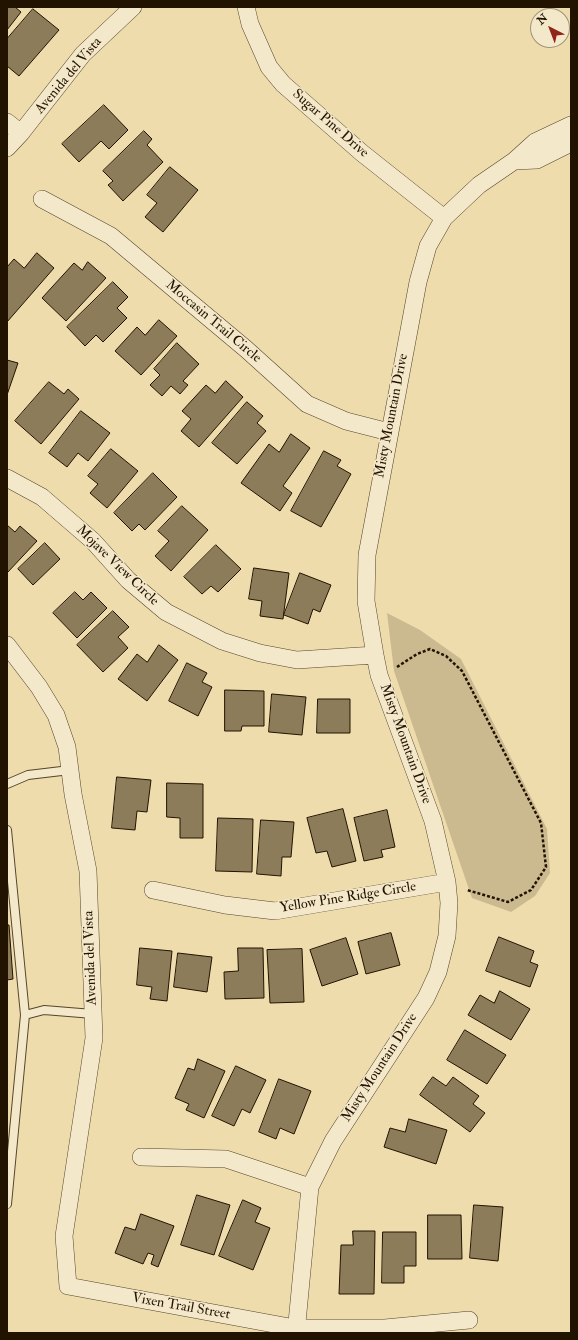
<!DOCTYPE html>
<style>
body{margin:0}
#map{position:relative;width:578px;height:1340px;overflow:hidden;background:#eedcad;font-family:"IM FELL Double Pica",serif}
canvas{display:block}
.frame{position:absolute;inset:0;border:8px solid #221300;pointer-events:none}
.north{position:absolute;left:530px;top:8px;width:40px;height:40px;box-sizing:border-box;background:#f4e8ca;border:1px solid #a09379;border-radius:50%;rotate:318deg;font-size:11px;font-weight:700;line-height:16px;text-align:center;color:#221300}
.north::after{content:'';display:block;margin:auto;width:14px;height:18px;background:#8f2418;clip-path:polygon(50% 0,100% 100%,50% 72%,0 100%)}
</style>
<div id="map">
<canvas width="578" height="1340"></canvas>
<div class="frame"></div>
<div class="north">N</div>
</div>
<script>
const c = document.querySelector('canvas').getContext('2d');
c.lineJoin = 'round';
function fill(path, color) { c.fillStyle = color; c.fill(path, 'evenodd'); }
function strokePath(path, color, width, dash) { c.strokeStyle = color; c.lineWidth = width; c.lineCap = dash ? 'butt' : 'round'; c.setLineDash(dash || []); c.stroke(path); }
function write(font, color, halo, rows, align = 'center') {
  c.font = font + ' "IM FELL Double Pica",serif'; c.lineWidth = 3; c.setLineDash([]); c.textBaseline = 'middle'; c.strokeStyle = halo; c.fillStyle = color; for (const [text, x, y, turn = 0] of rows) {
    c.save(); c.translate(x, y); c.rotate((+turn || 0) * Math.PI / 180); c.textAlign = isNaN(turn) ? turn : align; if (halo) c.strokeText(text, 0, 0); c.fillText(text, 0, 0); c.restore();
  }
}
const green = new Path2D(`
 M387 613 420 630 461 659 547 829 550 873 535 896 511 912 472 898 394 671Z`);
const building = new Path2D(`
 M7 7H15L21 12 7 30Z
 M33 9 59 30 19 76 7 66V39Z
 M104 105 128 130 109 149 101 141 79 162 62 144Z
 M144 131 152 139 147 145 163 162 123 201 108 185 113 181 103 171Z
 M170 167 198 190 163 232 145 217 157 203 147 195Z
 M37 253 54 268 7 322V267L14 259 24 268Z
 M88 262 106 278 66 321 42 298 74 263 82 270Z
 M113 282 128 297 117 308 127 318 103 342 96 335 85 346 67 327Z
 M159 320 177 336 141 375 115 351 137 327 145 335Z
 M177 343 199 364 183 381 188 385 180 394 171 386 162 396 150 385 160 375 154 369Z
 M7 360 18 363 7 395Z
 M226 381 243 397 199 447 181 431 191 419 182 411 206 385 215 393Z
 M49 382 64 394 68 389 79 399 41 444 15 421Z
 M247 402 263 416 257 423 266 431 237 464 212 443Z
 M81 411 110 433 88 461 78 453 67 467 49 453Z
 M291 434 310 448 283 486 292 493 280 511 241 483 269 444 279 452Z
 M111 449 138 471 107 508 90 493 98 484 88 476Z
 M324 451 341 460 337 466 351 474 321 527 291 511Z
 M153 473 177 497 145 530 139 524 132 531 114 513Z
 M182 506 208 530 171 571 155 556 169 541 158 531Z
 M7 525 15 532 20 526 37 541 7 573Z
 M45 543 60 559 33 585 18 569Z
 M216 545 241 569 218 592 211 586 202 594 184 577Z
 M254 568 289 573 283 619 260 616 262 601 249 599Z
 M300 573 331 585 320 612 313 609 308 624 284 615Z
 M75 592 83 600 91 592 107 608 77 638 53 613Z
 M113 611 129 627 118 637 128 648 103 672 77 645Z
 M159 645 178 660 147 701 118 679 137 654 147 662Z
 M187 663 207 673 202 682 212 687 198 716 169 701Z
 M225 690 264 691V726H242L241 731H225Z
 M272 694 306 697 302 735 269 732Z
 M318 699H350V733H317Z
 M117 777 151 780 147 812 137 811 135 830 112 828Z
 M167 783 203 784V838H180V818L167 817Z
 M343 809 356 861 332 867 327 851 316 853 307 818Z
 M387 810 395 847 381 850 383 857 364 861 354 818Z
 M218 818 253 819 252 872 216 871Z
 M261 820 294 822 291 857H282L281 876 257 874Z
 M7 925H9L13 979 7 980Z
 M391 933 400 965 366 974 358 942Z
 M499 937 534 951 530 962 538 965 530 987 486 971Z
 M346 938 358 974 322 986 310 950Z
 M140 948 172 951 167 1001 150 999 152 987 137 985Z
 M238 948H263L264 998 225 999 224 972 238 971Z
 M302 949 304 1002 270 1003 267 950Z
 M178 953 212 957 207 992 174 987Z
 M500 991 530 1009 511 1040 468 1015 480 995 494 1003Z
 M465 1030 506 1055 487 1084 447 1060Z
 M198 1059 225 1071 204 1118 186 1110 189 1104 175 1098 188 1068 194 1070Z
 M236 1066 266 1080 250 1113 242 1109 234 1126 212 1116Z
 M433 1077 446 1086 453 1077 479 1096 473 1104 485 1113 470 1132 420 1095Z
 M279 1079 311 1091 294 1134 280 1128 276 1139 259 1132Z
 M409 1119 447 1130 436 1164 384 1147 390 1128 405 1132Z
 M197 1195 230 1205 214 1255 181 1245Z
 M243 1200 261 1208 255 1222 270 1228 253 1270 219 1256Z
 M474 1205 503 1207 498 1261 470 1258Z
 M141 1214 174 1226 158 1267 151 1264 154 1255 148 1253 143 1264 115 1253 125 1227 135 1230Z
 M428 1215H461L462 1259H428Z
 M353 1231H375L374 1294H339L341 1245H353Z
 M383 1232H416V1266H404V1283H382Z`);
const path = new Path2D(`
 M397 667 417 654 430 649 446 656 462 671 541 823 546 867 531 890 508 902 467 890`);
const lane = new Path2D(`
 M7 784 28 775 70 770
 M7 830 25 1015 44 1010 93 1014
 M7 1204 25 1015`);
const street = new Path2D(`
 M246 7 250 24 269 67 283 84 362 153 444 218
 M7 122 21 133
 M7 148 21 133 83 54 133 7
 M514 161 537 160 571 143
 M42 199 111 236 246 349 307 404 346 421 389 432
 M7 478 42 497 93 541 128 580 166 612 222 641 260 653 297 660 375 655
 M7 645 39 687 56 715 67 747 73 794 88 871 94 1038 64 1236 68 1286 295 1328H385L469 1320
 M153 890 225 905 275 911 447 882
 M141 1157 226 1159 310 1187
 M296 1333 310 1187 333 1141 426 998 438 972 447 936 449 903 447 882 433 821 379 675 375 655 366 601 367 555 418 282 428 246 444 218 479 185 514 161 535 142 571 125`);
const streetNames = [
 ["Avenida del Vista",69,76,-50],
 ["Sugar Pine Drive",330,124,41],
 ["Moccasin Trail Circle",213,322,40],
 ["Misty Mountain Drive",392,416,-79],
 ["Mojave View Circle",117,566,44],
 ["Misty Mountain Drive",405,744,70],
 ["Yellow Pine Ridge Circle",348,898,-9],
 ["Avenida del Vista",91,958,-92],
 ["Misty Mountain Drive",380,1068,-57],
 ["Vixen Trail Street",181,1307,10]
];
fill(green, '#cbba90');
fill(building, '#8c7c5a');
strokePath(building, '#221300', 1);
strokePath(lane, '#55452b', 10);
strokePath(street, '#55452b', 18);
strokePath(path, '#221300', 2.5, [3, 2]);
strokePath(lane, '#f4e8ca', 8);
strokePath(street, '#f4e8ca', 17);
write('14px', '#221300', '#f4e8ca', streetNames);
</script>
